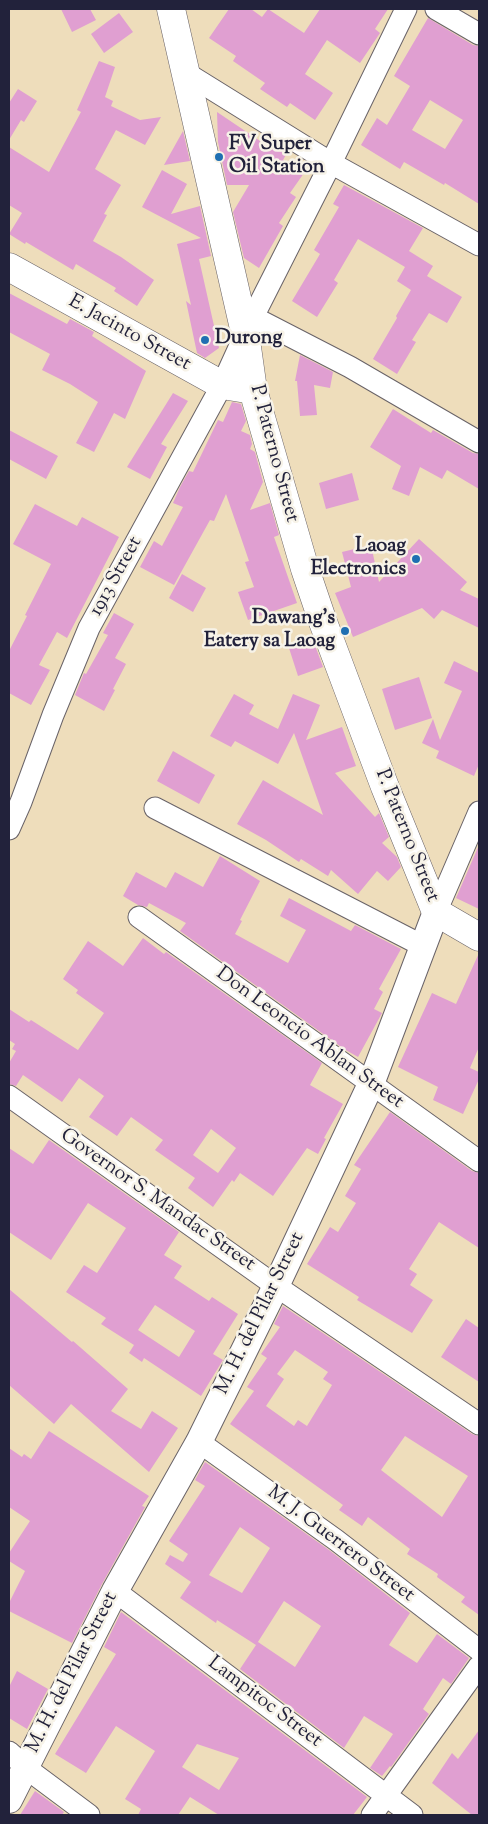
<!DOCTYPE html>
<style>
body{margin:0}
#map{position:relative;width:488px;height:1824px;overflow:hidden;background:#edb;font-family:"Sorts Mill Goudy",serif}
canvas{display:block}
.frame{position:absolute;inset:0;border:10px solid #22223b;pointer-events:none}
</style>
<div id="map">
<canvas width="488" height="1824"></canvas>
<div class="frame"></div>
</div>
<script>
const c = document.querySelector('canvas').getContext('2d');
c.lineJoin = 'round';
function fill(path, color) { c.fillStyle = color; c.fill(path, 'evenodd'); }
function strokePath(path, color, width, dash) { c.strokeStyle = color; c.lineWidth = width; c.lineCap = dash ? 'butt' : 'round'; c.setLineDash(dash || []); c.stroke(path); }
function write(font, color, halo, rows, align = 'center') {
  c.font = font + ' "Sorts Mill Goudy",serif'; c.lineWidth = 5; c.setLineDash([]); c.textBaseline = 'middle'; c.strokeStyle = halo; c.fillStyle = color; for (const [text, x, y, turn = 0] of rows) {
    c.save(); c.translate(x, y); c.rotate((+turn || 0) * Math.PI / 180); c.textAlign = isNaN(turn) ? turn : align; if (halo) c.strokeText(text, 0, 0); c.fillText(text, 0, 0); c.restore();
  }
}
const building = new Path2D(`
 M61 9H90L96 20 72 32Z
 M229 9H251L262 17 268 9 304 33 320 9H388L375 29 380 33 360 63 327 40 305 74 333 93 315 120 290 103 287 107 260 89 265 83 233 61 236 56 209 38Z
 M119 13 133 32 104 53 91 34Z
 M428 18 473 45 479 46V204L445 183 444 185 404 162 400 169 361 145 377 118 387 125 410 86 394 76ZM430 100 463 120 445 149 412 130Z
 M99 61 115 67 105 97 113 101 111 106 140 120 161 117 145 145 116 130 95 169 121 185 104 214 107 215 93 241 121 257 154 280 137 306 114 291 116 288 76 264 73 270 26 242 25 244 9 234 22 213 9 205V147L49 172 81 112 77 110Z
 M18 89 37 101 24 122 21 120 9 140V103Z
 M217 112 272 149 275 144 287 153 283 160 304 173 290 193 296 197 279 223 283 226 259 268 244 258 233 212 249 185H227L218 142Z
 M183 131 190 161 164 165Z
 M162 170 187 184 171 214 200 206 211 256 199 259 219 348 205 358 197 353 186 301 191 305 177 244 201 238 142 207Z
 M344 185 423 228 409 251 433 266 427 276 462 297 447 323 429 313 412 340 416 342 397 374 373 359 397 318 396 316 411 290 397 281 405 267 358 239 334 280 338 283 317 317 292 301 320 254 314 250 339 207 333 204Z
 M9 293 67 324 70 319 94 332 92 336 146 371 125 419 114 413 94 452 76 443 98 402 70 384 42 370 50 354 9 332Z
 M300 355 333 372 330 388 314 385 317 415 300 416 297 381H295Z
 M173 393 188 401 161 444 167 447 150 479 127 467Z
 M232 402 241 404 246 421 241 431 250 435 252 444 250 449 255 452 263 482 250 510 270 503 279 535 274 537 297 603 248 620 238 592 254 587 245 562 249 561 226 494 214 521 210 520 174 585 140 567 154 541 162 546 183 507 173 503 180 487 189 471 193 472 218 420 223 422Z
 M393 409 431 433 433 430 473 453 479 454V489L447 470 442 479 420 467 409 496 392 489 401 466 370 447Z
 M9 430 58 456 46 479 9 459Z
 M352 473 359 500 326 509 319 483Z
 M35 504 77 526 82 517 119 537 67 638 57 632 39 665 50 670 31 705 9 693V651L27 616 25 615 51 564 13 544Z
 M419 539 467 582 460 590 479 599V628L442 610 434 619 422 608 353 637 335 593 351 587 342 552 371 545 379 582Z
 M182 574 206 588 193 612 169 598Z
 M114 613 134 624 115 658 126 664 113 689 115 690 104 711 75 695 84 673 86 674 108 635 103 633Z
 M312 637 323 667 298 676 288 645Z
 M454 661 479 673V764L474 776 436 758 439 751 422 743 433 719 440 740 462 691 444 683Z
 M419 677 432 718 395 730 382 689Z
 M234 694 254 705 249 714 278 729 293 694 320 705 306 740 342 727 356 766 335 773 375 817 379 813 389 837 382 843 397 857 401 867 388 881 377 871 358 894 331 870 328 876 301 859 299 862 266 840 237 824 263 780 323 815 294 733 278 764 235 741 231 747 210 736Z
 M173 751 215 775 199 804 157 781Z
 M479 845V909L456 898Z
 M220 856 260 881 240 920 242 921 235 934 288 963 306 930 280 916 289 898 351 931 355 925 401 949 379 989 383 992 374 1009 382 1013 358 1057 344 1049 180 931 186 923 149 903 147 907 138 905 123 896 136 872 166 888 175 872 203 887Z
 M143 938 164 954 166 952 322 1063 310 1085 343 1104 324 1138 326 1139 318 1154 307 1148 273 1196 240 1173 234 1182 232 1180 213 1207 188 1188 195 1178 155 1150 163 1140 131 1117 117 1136 89 1117 104 1096 79 1078 62 1102 23 1075 16 1086 9 1084V1063L16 1051 12 1049 15 1044 9 1040V1009L29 1022 31 1020 78 1050 104 1013 76 993 78 990 63 979 88 941 123 966ZM211 1129 236 1148 218 1173 193 1155Z
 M479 953V1047L470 1068 479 1072V1079L463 1114 433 1100 438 1087 398 1067 432 993 456 1004Z
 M390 1112 472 1171 479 1173V1248L439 1222 409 1269 417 1274 410 1285 433 1300 412 1333 357 1300 359 1297 307 1264 330 1227 338 1232 356 1203 345 1196 361 1169 354 1165Z
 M49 1140 179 1232 164 1255 182 1266 174 1278 209 1301 212 1297 238 1314 213 1354 223 1360 201 1396 144 1358 142 1362 129 1353 134 1345 101 1324 106 1318 66 1292 84 1265 97 1273 126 1228 88 1203 51 1260 9 1232V1148L33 1164ZM155 1305 195 1331 179 1357 138 1330Z
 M9 1289 72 1342 73 1341 128 1389 111 1411 141 1429 152 1411 178 1428 149 1472 71 1404 54 1424 9 1385Z
 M283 1306 472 1434 479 1436V1615L461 1602 465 1597 437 1577 438 1574 407 1554 410 1549 368 1517 362 1526 339 1510 343 1505 230 1424 254 1391 247 1387 267 1358 261 1354 280 1327 274 1324ZM295 1350 328 1372 323 1379 332 1385 307 1426 298 1420 294 1426 266 1406 284 1379 277 1374ZM405 1436 468 1476 442 1517 381 1470Z
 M466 1319 479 1328V1382L441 1357Z
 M49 1431 149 1496 142 1506 145 1507 102 1584 72 1643 9 1611V1603L25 1571 9 1561V1553L30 1521 9 1507V1448L22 1457 24 1454 31 1459Z
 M205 1462 329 1550 410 1613 389 1645 417 1663 437 1634 469 1658 451 1684 443 1678 423 1709 429 1714 391 1767 390 1766 382 1776 370 1768 393 1734 364 1716 344 1748 240 1669 256 1645 217 1620 216 1623 180 1598 191 1582 165 1564 170 1555 183 1562 188 1554 169 1541 205 1486 195 1480ZM240 1527 270 1548 242 1593 209 1575ZM284 1601 321 1626 295 1667 258 1642 256 1645Z
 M121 1612 367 1797 353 1815H219L190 1797 178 1815H138L141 1809 125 1799 155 1751 116 1726 86 1773 55 1754 116 1654 104 1647ZM197 1744 239 1758 219 1790 182 1767Z
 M17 1671 48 1689 27 1729 9 1718V1687Z
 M479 1730V1815H472L432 1783 452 1753 458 1759Z
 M35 1791 64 1812 62 1815H20Z`);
const minor = new Path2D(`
 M436 9 479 34
 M186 73 331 163 479 245
 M253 317 350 367 479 442
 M155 808 423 946
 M9 829 21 802 53 715 89 628 222 385 253 317 331 163 406 9
 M436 912 479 812
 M139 917 479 1161
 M9 1096 276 1286 479 1424
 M199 1442 336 1540 479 1650
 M115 1591 412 1815
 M9 1752 30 1771 89 1815
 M372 1815 479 1666`);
const tertiary = new Path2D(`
 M9 1800 115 1591 199 1442 276 1286 371 1084 436 912`);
const secondary = new Path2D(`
 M171 9 245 333 253 390 305 569 323 622 385 787 436 912 479 937
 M9 267 222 385 253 390`);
const markers = [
 [219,157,5,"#1f6fb2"],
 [205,340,5,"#1f6fb2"],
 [416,559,5,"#1f6fb2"],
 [345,631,5,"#1f6fb2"]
];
const poiNames = [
 ["FV Super",229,146],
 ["Oil Station",229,169],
 ["Durong",215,340],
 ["Laoag",406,548,"right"],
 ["Electronics",406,571,"right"],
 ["Dawang's",335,620,"right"],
 ["Eatery sa Laoag",335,643,"right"]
];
const streetNames = [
 ["E. Jacinto Street",129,334,29],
 ["P. Paterno Street",273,454,75],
 ["1913 Street",117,577,-61],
 ["P. Paterno Street",406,836,68],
 ["Don Leoncio Ablan Street",309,1039,36],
 ["Governor S. Mandac Street",157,1201,35],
 ["M. H. del Pilar Street",261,1314,-64],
 ["M. J. Guerrero Street",340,1545,37],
 ["M. H. del Pilar Street",73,1673,-63],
 ["Lampitoc Street",264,1703,37]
];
fill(building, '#e09fd1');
strokePath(minor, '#696368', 23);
strokePath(tertiary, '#696368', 28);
strokePath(secondary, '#696368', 29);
strokePath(minor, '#fff', 21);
strokePath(tertiary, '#fff', 26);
strokePath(secondary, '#fff', 28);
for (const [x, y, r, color] of markers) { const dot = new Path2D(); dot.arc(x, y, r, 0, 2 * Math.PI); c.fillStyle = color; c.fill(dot); strokePath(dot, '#f7f3e8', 2); }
write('bold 20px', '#22223b', '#f7f3e8', poiNames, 'left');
write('20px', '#22223b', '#f7f3e8', streetNames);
</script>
